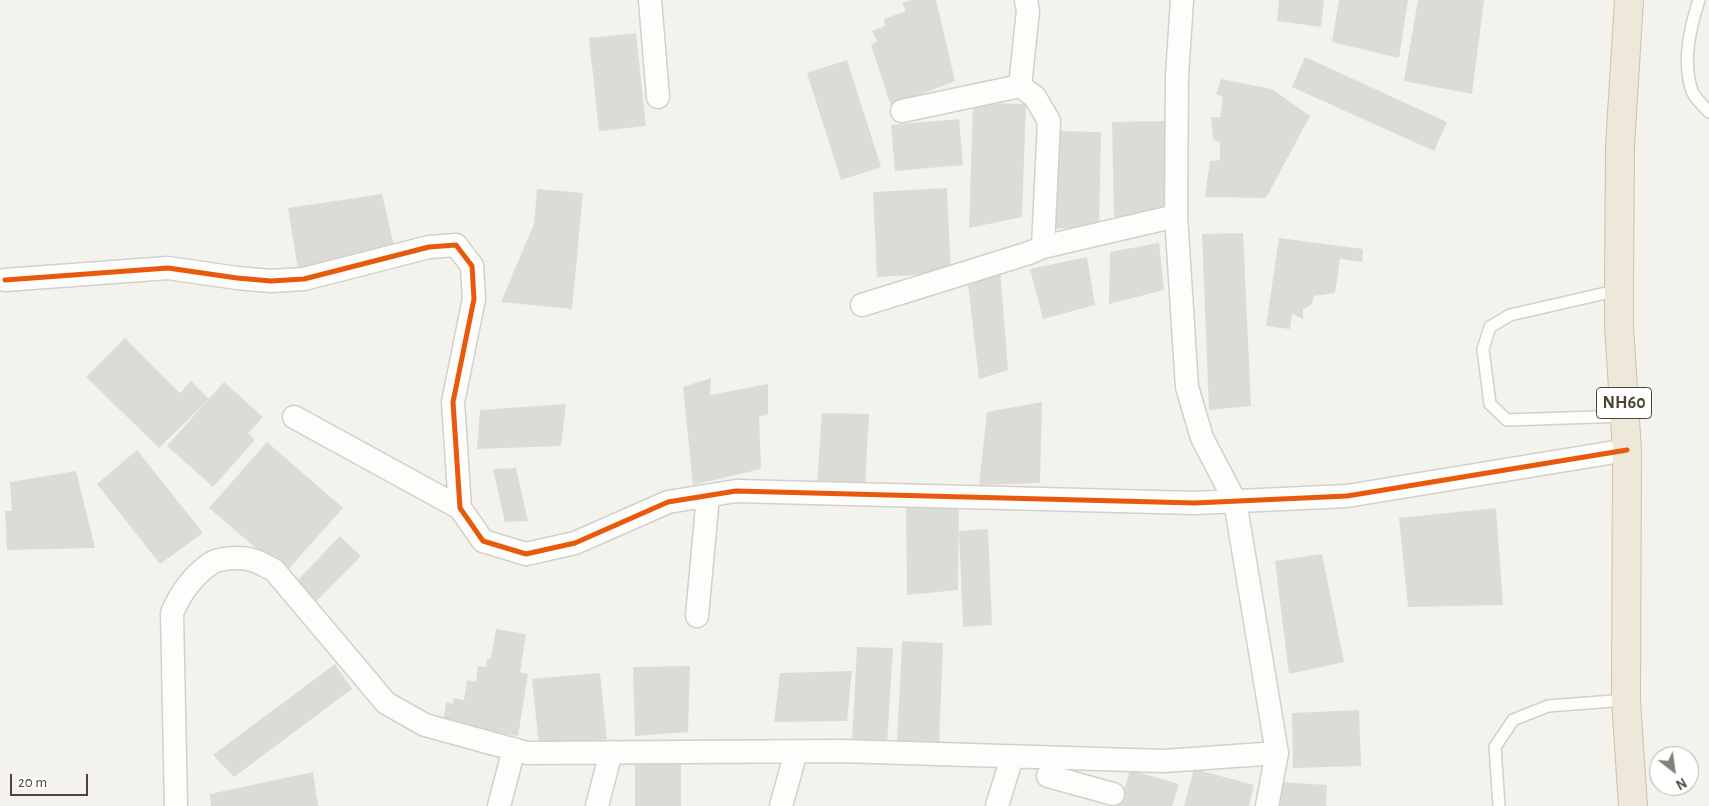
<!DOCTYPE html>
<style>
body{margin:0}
#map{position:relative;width:1709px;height:806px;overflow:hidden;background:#f3f2ed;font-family:"Alegreya Sans",sans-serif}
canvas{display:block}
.north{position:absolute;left:1649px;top:746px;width:50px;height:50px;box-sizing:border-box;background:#fff;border:1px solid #b7b4af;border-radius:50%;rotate:150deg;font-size:14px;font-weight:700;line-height:20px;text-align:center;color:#4c4437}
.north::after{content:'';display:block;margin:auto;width:18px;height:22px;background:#868177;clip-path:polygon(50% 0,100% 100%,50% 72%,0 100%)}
.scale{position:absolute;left:10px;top:774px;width:78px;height:22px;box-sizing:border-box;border:2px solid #4c4437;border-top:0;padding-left:6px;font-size:15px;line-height:18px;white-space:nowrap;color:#4c4437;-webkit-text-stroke:4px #fff;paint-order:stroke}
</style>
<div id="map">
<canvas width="1709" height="806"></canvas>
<div class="north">N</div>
<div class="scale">20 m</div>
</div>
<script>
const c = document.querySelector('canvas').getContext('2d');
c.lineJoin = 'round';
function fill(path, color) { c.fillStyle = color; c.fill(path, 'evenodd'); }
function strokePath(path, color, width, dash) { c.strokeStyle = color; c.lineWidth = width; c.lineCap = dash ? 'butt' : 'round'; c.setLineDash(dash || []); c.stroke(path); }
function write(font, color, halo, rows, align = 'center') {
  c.font = font + ' "Alegreya Sans",sans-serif'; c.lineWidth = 4.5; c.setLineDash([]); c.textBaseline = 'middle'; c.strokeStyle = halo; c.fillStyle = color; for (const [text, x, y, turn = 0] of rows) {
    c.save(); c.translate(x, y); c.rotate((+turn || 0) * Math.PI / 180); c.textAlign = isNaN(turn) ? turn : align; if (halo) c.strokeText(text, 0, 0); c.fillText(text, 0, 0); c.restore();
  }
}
const building = new Path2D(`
 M912 0H936L955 81 891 106 871 45 877 41 872 31 885 26 884 19 906 11 902 3Z
 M1279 0H1324L1321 27 1277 21Z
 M1339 0H1408L1399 58 1332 42Z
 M1418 0H1484L1472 94 1404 81Z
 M636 33 646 126 599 131 589 38Z
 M1305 57 1447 122 1434 151 1292 87Z
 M847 60 881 167 841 180 807 73Z
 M1221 79 1272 89 1310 116 1266 198 1205 197 1210 161 1220 160V142L1213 140 1211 117H1220L1223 97 1216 94Z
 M973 103 1026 104 1022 217 969 228Z
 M959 119 963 165 895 171 891 125Z
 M1165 121 1167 216 1114 217 1112 122Z
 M1052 131 1101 132 1099 229 1051 228Z
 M947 188 951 273 877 277 873 192Z
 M537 189 583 193 572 309 501 302 534 224Z
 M382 194 395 250 298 269 288 208Z
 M1243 233 1251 406 1209 410 1202 234Z
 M1279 238 1363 249 1362 262 1340 259 1335 293 1314 296 1311 305 1303 309V319L1292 314 1290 329 1266 326Z
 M1159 243 1164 290 1109 304 1110 252Z
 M1087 257 1095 305 1043 319 1030 269Z
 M1000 268 1008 370 979 379 967 275Z
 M125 338 180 393 191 381 209 399 159 448 86 377Z
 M711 378 710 395 768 384V414L759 417 761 469 693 485 683 387Z
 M224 382 263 417 248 433 255 440 213 487 167 446Z
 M1042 402 1040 483 979 485 987 412Z
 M566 404 561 446 477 449 480 410Z
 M822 413 869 414 865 486 817 484Z
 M267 442 343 508 285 573 209 508Z
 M137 450 203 533 160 564 97 484Z
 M516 468 528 521 505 522 493 469Z
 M76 471 95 548 7 550 5 511H12L10 482Z
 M906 503 959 505 958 590 907 595Z
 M1496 508 1503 605 1408 607 1399 518Z
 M988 529 992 625 963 627 959 531Z
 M340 536 361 556 315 603 294 584Z
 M1322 554 1344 662 1289 674 1275 561Z
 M496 629 526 634 520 672 528 674 518 736 443 724 446 702 453 704 454 698 464 700 467 680 476 682 478 666 486 667 487 659H491Z
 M902 641 943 643 939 744 897 742Z
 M857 647 893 648 887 744 852 743Z
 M335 664 352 689 234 777 213 755Z
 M690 666 688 732 635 736 633 667Z
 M852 671 847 721 774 722 780 673Z
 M600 673 607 739 539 747 532 679Z
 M1359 710 1361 766 1293 768 1292 713Z
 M635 763 681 764V806H635Z
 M1194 769 1254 785 1249 806H1184Z
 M1130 770 1179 784 1172 806H1119Z
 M313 772 318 806H211L210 794Z
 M1281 782 1327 785 1326 806H1279Z`);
const lane = new Path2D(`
 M1699 0C1690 28 1682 62 1692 91 1695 99 1704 106 1709 112
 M1619 290 1510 315 1490 327 1483 349 1490 404 1507 420 1625 416
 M1499 806 1495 747 1513 720 1548 706 1626 700`);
const street = new Path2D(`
 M650 0 658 97
 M1182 0 1177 76 1176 216 1187 387 1202 438 1235 501 1277 753 1267 806
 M1020 86 1028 11 1026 0
 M902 111 1020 86 1035 97 1049 121 1043 247
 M5 280 168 268 237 278 271 281 304 279 429 247 456 245 472 266 474 299 453 402 460 508 483 541 526 554 575 543 668 502 736 491 1195 503 1347 496 1627 450
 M862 305 1029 253 1043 247 1176 216
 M294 417 460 508
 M697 616 708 496
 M1048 776 1113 794
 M176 806 172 613C180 594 193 576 210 564 219 557 242 557 252 560 260 562 267 567 274 570L386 703 425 725 527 753 841 751 1164 761 1277 753
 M499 806 514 749
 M597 806 611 752
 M781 806 796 752
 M997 806 1012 757`);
const highway = new Path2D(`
 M1629 0 1620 146 1619 290V327L1627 450 1626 700 1633 806`);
const cycleway = new Path2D(`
 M5 280 168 268 237 278 271 281 304 279 429 247 456 245 472 266 474 299 453 402 460 508 483 541 526 554 575 543 668 502 736 491 1195 503 1347 496 1627 450`);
const shields = [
 [1624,403,55]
];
const shieldNames = [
 ["NH60",1624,403]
];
fill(building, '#dddbd5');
strokePath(lane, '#d1d0ca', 14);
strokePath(street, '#d1d0ca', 25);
strokePath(highway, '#cec2a5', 30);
strokePath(lane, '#fdfdfc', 11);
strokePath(street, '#fdfdfc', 22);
strokePath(highway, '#ede8da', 28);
strokePath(cycleway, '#e8590c', 5);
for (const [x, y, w] of shields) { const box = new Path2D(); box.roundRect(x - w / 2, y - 15.5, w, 31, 4); c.fillStyle = '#fff'; c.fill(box); strokePath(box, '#4c4437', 1); }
write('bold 18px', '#4c4437', null, shieldNames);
</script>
